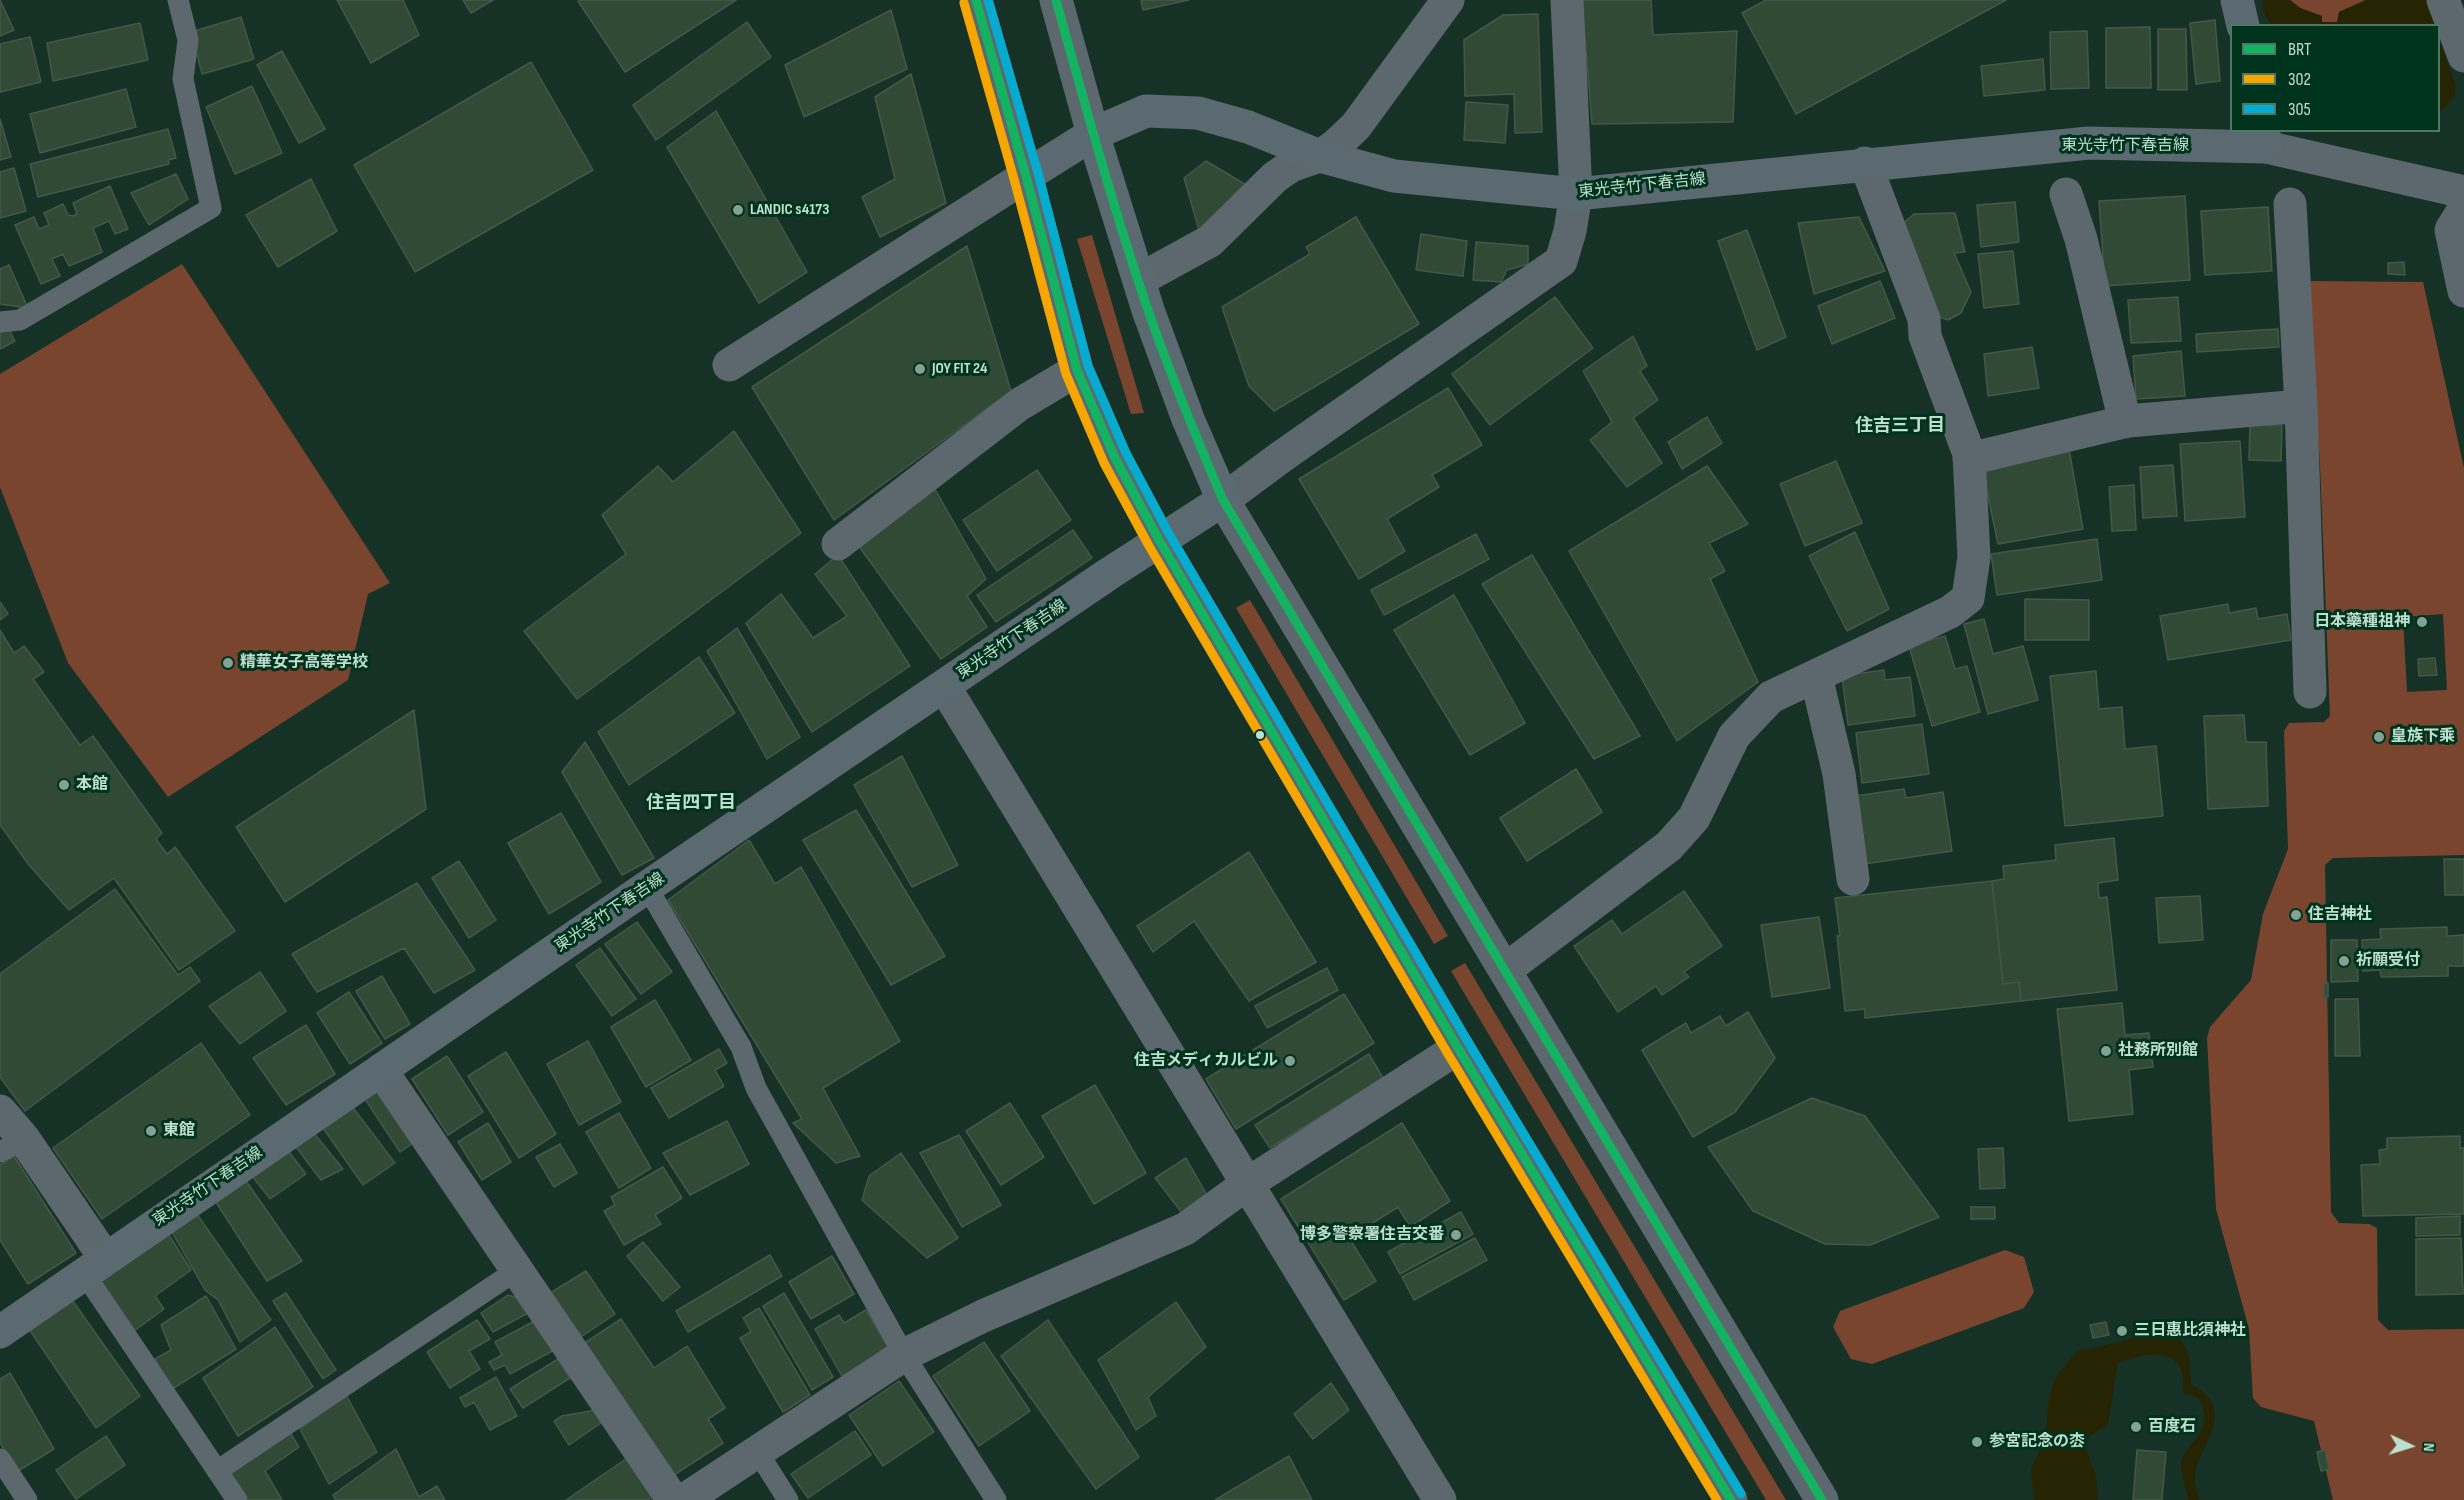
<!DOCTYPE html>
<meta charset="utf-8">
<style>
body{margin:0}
#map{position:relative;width:2464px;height:1500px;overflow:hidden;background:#163226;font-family:"Sofia Sans Condensed",sans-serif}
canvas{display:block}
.legend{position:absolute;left:2230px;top:24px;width:210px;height:108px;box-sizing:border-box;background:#00331e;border:2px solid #4c7864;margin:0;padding:8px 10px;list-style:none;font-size:18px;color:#bfdfcd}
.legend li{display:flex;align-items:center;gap:12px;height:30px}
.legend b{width:30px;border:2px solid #4c7864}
.north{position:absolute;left:2380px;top:1416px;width:60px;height:60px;-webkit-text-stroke:4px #00331e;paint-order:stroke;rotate:94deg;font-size:16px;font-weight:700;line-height:24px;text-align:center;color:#bfdfcd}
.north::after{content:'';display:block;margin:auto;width:21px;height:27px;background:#bfdfcd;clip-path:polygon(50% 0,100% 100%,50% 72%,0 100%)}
</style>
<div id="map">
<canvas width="2464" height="1500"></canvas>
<ul class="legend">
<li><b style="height:8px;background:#13b361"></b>BRT</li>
<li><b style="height:8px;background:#f7a600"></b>302</li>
<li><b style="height:8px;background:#06acd0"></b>305</li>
</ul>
<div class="north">N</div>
</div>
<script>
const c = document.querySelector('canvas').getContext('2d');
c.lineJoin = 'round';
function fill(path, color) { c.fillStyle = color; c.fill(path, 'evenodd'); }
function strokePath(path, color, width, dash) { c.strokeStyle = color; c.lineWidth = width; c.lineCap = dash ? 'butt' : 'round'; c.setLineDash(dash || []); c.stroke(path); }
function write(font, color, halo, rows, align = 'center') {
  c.font = font + ' "Sofia Sans Condensed","Noto Sans JP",sans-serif'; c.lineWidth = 6; c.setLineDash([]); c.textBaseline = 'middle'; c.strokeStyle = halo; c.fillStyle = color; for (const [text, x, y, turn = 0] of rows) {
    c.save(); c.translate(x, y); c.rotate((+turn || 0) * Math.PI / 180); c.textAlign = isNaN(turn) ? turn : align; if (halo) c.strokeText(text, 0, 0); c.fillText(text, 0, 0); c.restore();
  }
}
const green = new Path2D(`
 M2290 0H2366L2339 12 2338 22H2322V16L2300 8Z
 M1092 235 1144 413 1131 414 1077 239Z
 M182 264 390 583 368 594 348 680 168 797 68 663 0 487V374Z
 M2307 281 2423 282 2464 468V855L2333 858 2325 865 2331 1212 2339 1223 2369 1224 2377 1228 2378 1320 2388 1330 2464 1329V1500H2333L2314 1421 2261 1407 2253 1398 2249 1329 2216 1209 2207 1038 2210 1027 2251 980 2263 914 2288 849 2284 731 2289 723 2324 722 2330 716 2320 464ZM2443 614 2447 690 2407 692 2403 617Z
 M1250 600 1448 936 1434 944 1236 608Z
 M1465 963 1786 1500H1766L1451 971Z
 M2005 1250 2024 1257 2034 1292 2024 1308 1872 1364 1851 1359 1833 1327 1840 1311Z`);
const water = new Path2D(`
 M2262 0H2290L2300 8 2322 16V22H2337L2339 12 2366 0H2426L2435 25H2272L2265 15Z
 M2438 37 2456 86 2454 97 2439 113Z
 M2148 1332C2189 1332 2189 1349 2191 1384 2240 1412 2200 1440 2195 1477 2194 1485 2198 1493 2200 1500H2188C2187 1491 2180 1471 2181 1464 2183 1444 2213 1433 2202 1406 2199 1397 2194 1394 2184 1395 2182 1388 2184 1379 2182 1372 2173 1344 2136 1357 2118 1363L2108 1424 2086 1439 2085 1447 2096 1476 2098 1500H2034L2031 1469 2045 1438 2049 1397 2056 1376 2078 1351 2120 1342Z`);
const building = new Path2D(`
 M0 0 14 30 0 36Z
 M337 0H403L419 35 371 63Z
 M463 0H493L471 13Z
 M581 0H736L625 72 578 1Z
 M1141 0H1189L1143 10Z
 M1582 0H1651L1653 35 1737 31 1733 122 1592 124Z
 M1766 0H2006L1796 114 1742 13Z
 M891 10 907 69 804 117 785 65Z
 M1538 14 1542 132 1515 133 1514 94 1465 96 1464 40 1503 15Z
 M241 17 254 59 202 74 191 32Z
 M2215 20 2220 81 2196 84 2190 23Z
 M747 22 771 57 656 140 633 105Z
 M140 23 148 60 53 81 47 43Z
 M2150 27 2151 88H2106V28Z
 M2158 29H2186L2187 90H2158Z
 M2087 31 2089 88 2051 89 2050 32Z
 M30 37 41 82 0 92V44Z
 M282 51 325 129 299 143 257 65Z
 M2043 59 2045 90 1984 96 1981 66Z
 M531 62 593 170 415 272 354 165Z
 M911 74 946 203 880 237 862 197 895 179 875 97Z
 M252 86 282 153 235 174 206 107Z
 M126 89 136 127 40 153 30 114Z
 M1466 102 1508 105 1505 143 1464 140Z
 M716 111 807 272 759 303 667 147Z
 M0 119 11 157 0 160Z
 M168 129 176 158 168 160 169 164 38 197 30 164Z
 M1206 161 1248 186 1199 230 1184 178Z
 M14 168 26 211 0 218V172Z
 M176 174 188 199 149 225 131 193Z
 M311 179 337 231 278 267 246 215Z
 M110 186 128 229 115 234 109 221 93 228 102 252 69 266 63 254 52 259 60 276 41 284 15 225 34 217 39 229 49 225 44 213 63 204 68 215 73 216 77 214 73 203Z
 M2185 196 2190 280 2105 286 2099 201Z
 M2015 202 2019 242 1981 247 1977 205Z
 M2268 207 2272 271 2205 275 2201 211Z
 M1955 213 1965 252 1954 253 1971 292 1961 313 1948 320 1932 314 1899 227 1914 214Z
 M1356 217 1419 324 1274 411 1249 386 1222 307 1310 254 1306 247Z
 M1859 217 1885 271 1814 294 1798 223Z
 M1747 230 1786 337 1757 350 1718 241Z
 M1421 234 1467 241 1463 276 1416 270Z
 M1476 242 1528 246V264L1507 270 1501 282 1473 280Z
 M967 246 1011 391 834 520 752 387Z
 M2013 251 2019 304 1984 308 1978 254Z
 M2404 262 2405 275 2388 274V263Z
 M9 265 28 308 0 304V269Z
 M1880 281 1895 318 1832 344 1818 306Z
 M1555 297 1593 348 1490 425 1452 374Z
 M2178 297 2181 341 2131 343 2128 300Z
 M8 328 15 341 0 349V333Z
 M2278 329 2279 347 2197 352 2196 334Z
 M1633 336 1647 366 1640 371 1658 400 1633 418 1662 463 1627 487 1590 440 1612 422 1583 371Z
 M2032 347 2039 388 1988 396 1984 354Z
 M2181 351 2185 396 2136 399 2133 356Z
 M1448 388 1482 445 1432 475 1439 487 1387 519 1405 551 1359 579 1299 479Z
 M1707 417 1722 443 1682 469 1668 442Z
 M2250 425H2282L2281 461 2249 460Z
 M734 431 801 533 577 699 524 631 626 554 602 515 658 466 673 482Z
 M2240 441 2245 517 2185 521 2180 444Z
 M2068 443 2083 529 1998 544 1981 462Z
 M1836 461 1862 523 1805 546 1780 484Z
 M2173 465 2177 516 2143 518 2140 467Z
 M1707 466 1748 524 1709 543 1725 571 1710 579 1758 682 1677 741 1569 551Z
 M1037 470 1071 520 997 571 963 520Z
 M932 484 986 579 967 596 987 627 941 659 855 541Z
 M2134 485 2136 530 2112 531 2109 487Z
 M1073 530 1092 558 996 622 977 595Z
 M1855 532 1889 609 1847 631 1809 556Z
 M1476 534 1489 559 1384 615 1371 590Z
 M2097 539 2102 580 1997 595 1991 554Z
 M838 555 910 666 812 732 746 623 781 594 813 638 847 616 815 574Z
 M1532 555 1640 736 1594 759 1482 584Z
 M1454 595 1525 723 1470 755 1394 630Z
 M2025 599 2089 600V640H2025Z
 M0 602 8 614 0 620Z
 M2228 604 2229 613 2256 608 2258 619 2287 614 2291 640 2168 660 2160 616Z
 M1984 619 1993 654 2023 646 2038 700 1988 714 1964 624Z
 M737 628 800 737 767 759 707 651Z
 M0 630 14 653 24 646 44 672 33 679 80 745 93 736 162 833 156 839 167 854 175 847 235 931 179 970 114 878 69 910 29 865 0 825Z
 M1945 636 1955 669 1967 666 1980 712 1932 726 1909 646Z
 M699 657 735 713 629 785 598 732Z
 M2435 658 2437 675 2419 676 2418 659Z
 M1884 670 1885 680 1910 677 1915 716 1848 725 1842 676Z
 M2096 671 2099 709 2122 707 2125 749 2156 746 2163 816 2065 826 2050 676Z
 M414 710 426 809 285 902 236 827Z
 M2244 715 2246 742H2266L2268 806 2208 809 2204 716Z
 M1922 724 1929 774 1862 783 1856 733Z
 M585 742 654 858 622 875 562 772Z
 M902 756 958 865 912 887 854 785Z
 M1576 769 1602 812 1527 861 1500 818Z
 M1904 789 1906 798 1943 792 1952 851 1864 864 1855 796Z
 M856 810 945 956 891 985 803 840Z
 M561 813 601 882 549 914 508 843Z
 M2114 838 2118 880 2098 883 2099 898 2107 897 2117 990 2021 1001 2019 982 2003 984 1992 881 2004 879 2003 866 2056 860 2055 845Z
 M749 840 775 884 801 867 900 1041 823 1088 860 1156 836 1163 793 1123 802 1119 668 900Z
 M1249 852 1316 962 1249 1001 1194 921 1153 952 1137 926Z
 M2444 859H2464V895H2445Z
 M459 861 496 920 469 938 432 878Z
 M1992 881 2003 984 2019 982 2021 1001 1865 1018V1009L1845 1011 1837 936H1840L1835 898Z
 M417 883 475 970 434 993 404 948 317 992 292 954Z
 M115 889 178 975 190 967 200 981 25 1111 0 1077V974Z
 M1684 891 1722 946 1684 972 1689 977 1662 995 1656 986 1618 1012 1574 946 1612 920 1622 934Z
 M2200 896 2203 940 2159 943 2156 898Z
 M1819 917 1830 988 1772 997 1761 925Z
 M637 922 672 972 641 994 605 944Z
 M2447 927V936L2464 935V966H2448V976L2381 977 2380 970 2363 971 2362 940 2381 939 2380 929Z
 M2331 940H2357L2358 981 2331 982Z
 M600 948 636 999 612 1016 576 965Z
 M1327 968 1338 990 1267 1028 1255 1006Z
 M260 972 286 1011 240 1044 209 1006Z
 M382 976 410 1024 385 1039 356 991Z
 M2324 983H2328V997L2324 998Z
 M349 992 382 1043 350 1064 317 1013Z
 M1344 994 1374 1043 1236 1129 1206 1079Z
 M2335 999H2358L2360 1056H2335Z
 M655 1000 691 1060 646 1087 611 1027Z
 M2122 1003 2125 1035 2149 1033 2153 1067 2129 1070 2133 1114 2069 1121 2057 1009Z
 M1748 1012 1775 1058 1735 1112 1693 1137 1642 1050 1686 1023 1691 1033 1720 1016 1726 1026Z
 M306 1025 335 1074 286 1105 253 1058Z
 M588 1041 621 1102 579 1125 547 1064Z
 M201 1043 250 1115 102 1219 53 1148Z
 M719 1049 727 1063 715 1070 724 1086 669 1118 651 1088Z
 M506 1052 556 1134 519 1158 468 1076Z
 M1369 1054 1383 1078 1270 1148 1255 1125Z
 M447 1056 483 1112 448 1135 412 1079Z
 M384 1081 422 1137 400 1152 363 1096Z
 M1095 1085 1146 1173 1094 1204 1042 1116Z
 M1812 1098 1865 1116 1939 1217 1870 1245 1825 1244 1753 1211 1708 1147Z
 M1010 1103 1044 1157 1001 1185 966 1131Z
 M351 1105 395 1163 363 1185 321 1125Z
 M619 1113 651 1168 619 1188 586 1132Z
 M727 1121 749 1164 690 1195 663 1153Z
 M488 1123 511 1162 482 1180 458 1142Z
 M1402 1123 1450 1201 1410 1227 1398 1207 1349 1238 1376 1281 1344 1300 1281 1199Z
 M309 1127 343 1169 321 1180 290 1139Z
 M959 1135 1001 1205 962 1227 920 1153Z
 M2460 1136V1148H2464V1214L2363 1216 2361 1165 2380 1164 2379 1150 2387 1149V1138Z
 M283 1144 306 1174 270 1199 246 1168Z
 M560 1144 577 1173 554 1187 536 1157Z
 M2003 1148 2005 1188 1980 1189 1978 1149Z
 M901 1153 958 1238 927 1258 862 1200 869 1176Z
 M14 1156 76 1253 28 1284 0 1240V1165Z
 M1186 1158 1208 1197 1183 1214 1155 1178Z
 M663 1167 682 1198 655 1215 661 1224 624 1245 604 1211 615 1205 611 1197Z
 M239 1171 302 1261 267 1281 210 1193Z
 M1971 1207H1995V1219H1971Z
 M194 1210 271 1320 240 1342 218 1300 205 1290 168 1225Z
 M1461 1212 1473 1234 1400 1274 1388 1252Z
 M2460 1216V1235L2416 1236V1218Z
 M164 1227 191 1270 155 1296 164 1309 130 1334 93 1275Z
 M1475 1238 1487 1260 1414 1300 1402 1277Z
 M2461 1238 2463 1294 2416 1295V1239Z
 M643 1242 680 1287 663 1301 627 1256Z
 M770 1255 782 1276 688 1332 676 1311Z
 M832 1256 854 1294 811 1319 789 1282Z
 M586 1271 615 1314 572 1343 542 1298Z
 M286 1293 336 1370 323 1379 273 1301Z
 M784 1293 833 1377 812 1390 763 1306Z
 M508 1295 521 1299 528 1313 493 1332 481 1313Z
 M206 1296 236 1349 172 1389 155 1359 171 1350 161 1325Z
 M70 1297 140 1396 96 1428 27 1326Z
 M1176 1302 1206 1347 1148 1397 1156 1416 1136 1430 1098 1360Z
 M759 1308 810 1395 783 1412 740 1338 751 1332 743 1318Z
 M866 1310 889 1349 842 1376 815 1329 839 1315 844 1323Z
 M540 1318 556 1349 510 1374 505 1365 494 1370 489 1362 502 1355 495 1342Z
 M621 1319 654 1368 687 1346 725 1408 708 1419 723 1443 668 1479 580 1346Z
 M477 1320 490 1339 469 1351 480 1369 450 1388 427 1352Z
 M1048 1320 1139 1457 1096 1489 1001 1356Z
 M2106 1322 2109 1335 2093 1338 2090 1325Z
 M275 1327 313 1387 238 1436 203 1378Z
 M984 1342 1030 1411 979 1446 933 1376Z
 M558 1359 570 1378 523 1408 510 1389Z
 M10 1373 54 1449 18 1471 0 1443V1379Z
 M496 1377 517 1416 490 1430 474 1402 465 1407 460 1398Z
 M899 1381 934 1432 883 1466 849 1415Z
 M1331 1383 1349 1410 1313 1439 1294 1414Z
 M346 1395 377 1452 329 1484 300 1429Z
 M596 1410 604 1421 569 1445 554 1421 562 1416Z
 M289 1431 299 1447 265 1471 282 1500H245L228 1473Z
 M855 1431 871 1455 808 1498 791 1474Z
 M106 1436 125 1465 76 1499 56 1470Z
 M396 1449 419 1497 437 1486 445 1500H336L333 1495Z
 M2137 1450 2166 1452 2162 1500H2133Z
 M2325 1450 2329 1469 2321 1471 2317 1452Z
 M633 1454 659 1493 648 1500H566Z
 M1289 1456 1312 1500H1215Z`);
const service = new Path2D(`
 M0 322 20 320 211 208 183 79 188 40 178 0
 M647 887 741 1047 756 1088 904 1355 996 1500
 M0 1152 24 1139
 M84 1273 237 1500
 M757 1451 788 1500
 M0 1459 27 1500
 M217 1471 517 1270`);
const minor = new Path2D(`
 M2443 0 2464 56
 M2066 194 2081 239 2125 422
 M2464 209 2451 230 2464 291
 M1139 280 1210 241 1275 177 1291 166 1320 156 1336 145 1356 126 1448 0
 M729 365 1026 176
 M2301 406 2310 692
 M1969 459 2128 421 2301 406 2290 204
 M1223 500 1281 457 1561 261 1570 231 1576 194 1567 0
 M838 544 1020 404 1077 370
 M1816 676 1839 774 1853 879
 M944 686 1440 1500
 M1505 970 1669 846 1694 818 1734 736 1771 697 1950 612 1968 598 1974 557 1969 454 1925 336 1924 319 1865 163
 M381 1070 673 1500
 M0 1111 24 1139 105 1258
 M684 1500 904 1355 983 1316 1185 1229 1247 1184 1458 1048`);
const tertiary = new Path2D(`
 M976 0 1026 176
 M1056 0 1093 134
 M2266 147 2464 192
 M1223 500 1822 1500
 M1159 540 1458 1048 1731 1500`);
const secondary = new Path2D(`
 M2237 0 2243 26
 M1159 540 1115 458 1077 370 1026 176 1093 134 1146 111 1198 113 1248 127 1320 156 1394 176 1576 194 2089 143 2266 147 2263 130
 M0 1332 647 887 1110 573 1223 500 1188 419 1148 310 1093 134`);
const bus1 = new Path2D(`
 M976 0 1026 176 1077 370 1115 458 1159 540 1458 1048 1731 1500
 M1056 0C1085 104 1113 208 1148 310 1170 374 1196 437 1223 500L1822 1500`);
const bus2 = new Path2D(`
 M964 3 1014 179 1066 374 1104 463 1149 546 1448 1054 1717 1500`);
const bus3 = new Path2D(`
 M988 0 1038 173 1088 366 1126 453 1169 534 1468 1042 1741 1494`);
const markers = [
 [738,210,6,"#84a293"],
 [920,369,6,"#84a293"],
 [2422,622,6,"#84a293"],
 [228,663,6,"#84a293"],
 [1260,735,5,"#bfdfcd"],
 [2379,737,6,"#84a293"],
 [64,785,6,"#84a293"],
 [2296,915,6,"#84a293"],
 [2344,961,6,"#84a293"],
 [2106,1051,6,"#84a293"],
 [1290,1061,6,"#84a293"],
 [151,1131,6,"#84a293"],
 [1456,1235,6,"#84a293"],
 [2122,1331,6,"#84a293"],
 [2136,1427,6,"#84a293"],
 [1977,1442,6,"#84a293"]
];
const streetNames = [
 ["東光寺竹下春吉線",2125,146],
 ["東光寺竹下春吉線",1642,186,-6],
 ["東光寺竹下春吉線",1012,640,-34],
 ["東光寺竹下春吉線",610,913,-34],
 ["東光寺竹下春吉線",208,1187,-34]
];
const poiNames = [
 ["LANDIC s4173",750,210],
 ["JOY FIT 24",932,369],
 ["日本藥種祖神",2410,622,"right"],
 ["精華女子高等学校",240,663],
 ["皇族下乘",2391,737],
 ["本館",76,785],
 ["住吉神社",2308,915],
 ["祈願受付",2356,961],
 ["社務所別館",2118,1051],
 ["住吉メディカルビル",1278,1061,"right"],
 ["東館",163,1131],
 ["博多警察署住吉交番",1444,1235,"right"],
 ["三日惠比須神社",2134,1331],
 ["百度石",2148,1427],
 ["参宮記念の枩",1989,1442]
];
const neighbourhoodNames = [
 ["住吉三丁目",1900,426],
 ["住吉四丁目",691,803]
];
fill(green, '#7a452f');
fill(water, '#272404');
fill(building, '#304a35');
strokePath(building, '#44584a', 1.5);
strokePath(service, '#5c686e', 21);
strokePath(minor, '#5c686e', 33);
strokePath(tertiary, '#5c686e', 33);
strokePath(secondary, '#5b6971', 33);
strokePath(bus1, '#13b361', 9);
strokePath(bus2, '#f7a600', 9);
strokePath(bus3, '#06acd0', 9);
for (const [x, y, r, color] of markers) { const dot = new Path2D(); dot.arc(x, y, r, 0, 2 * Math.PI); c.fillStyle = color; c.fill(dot); strokePath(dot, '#00331e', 2); }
write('16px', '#bfdfcd', '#00331e', streetNames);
write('bold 16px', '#bfdfcd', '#00331e', poiNames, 'left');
write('bold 18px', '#bfdfcd', '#00331e', neighbourhoodNames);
</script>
